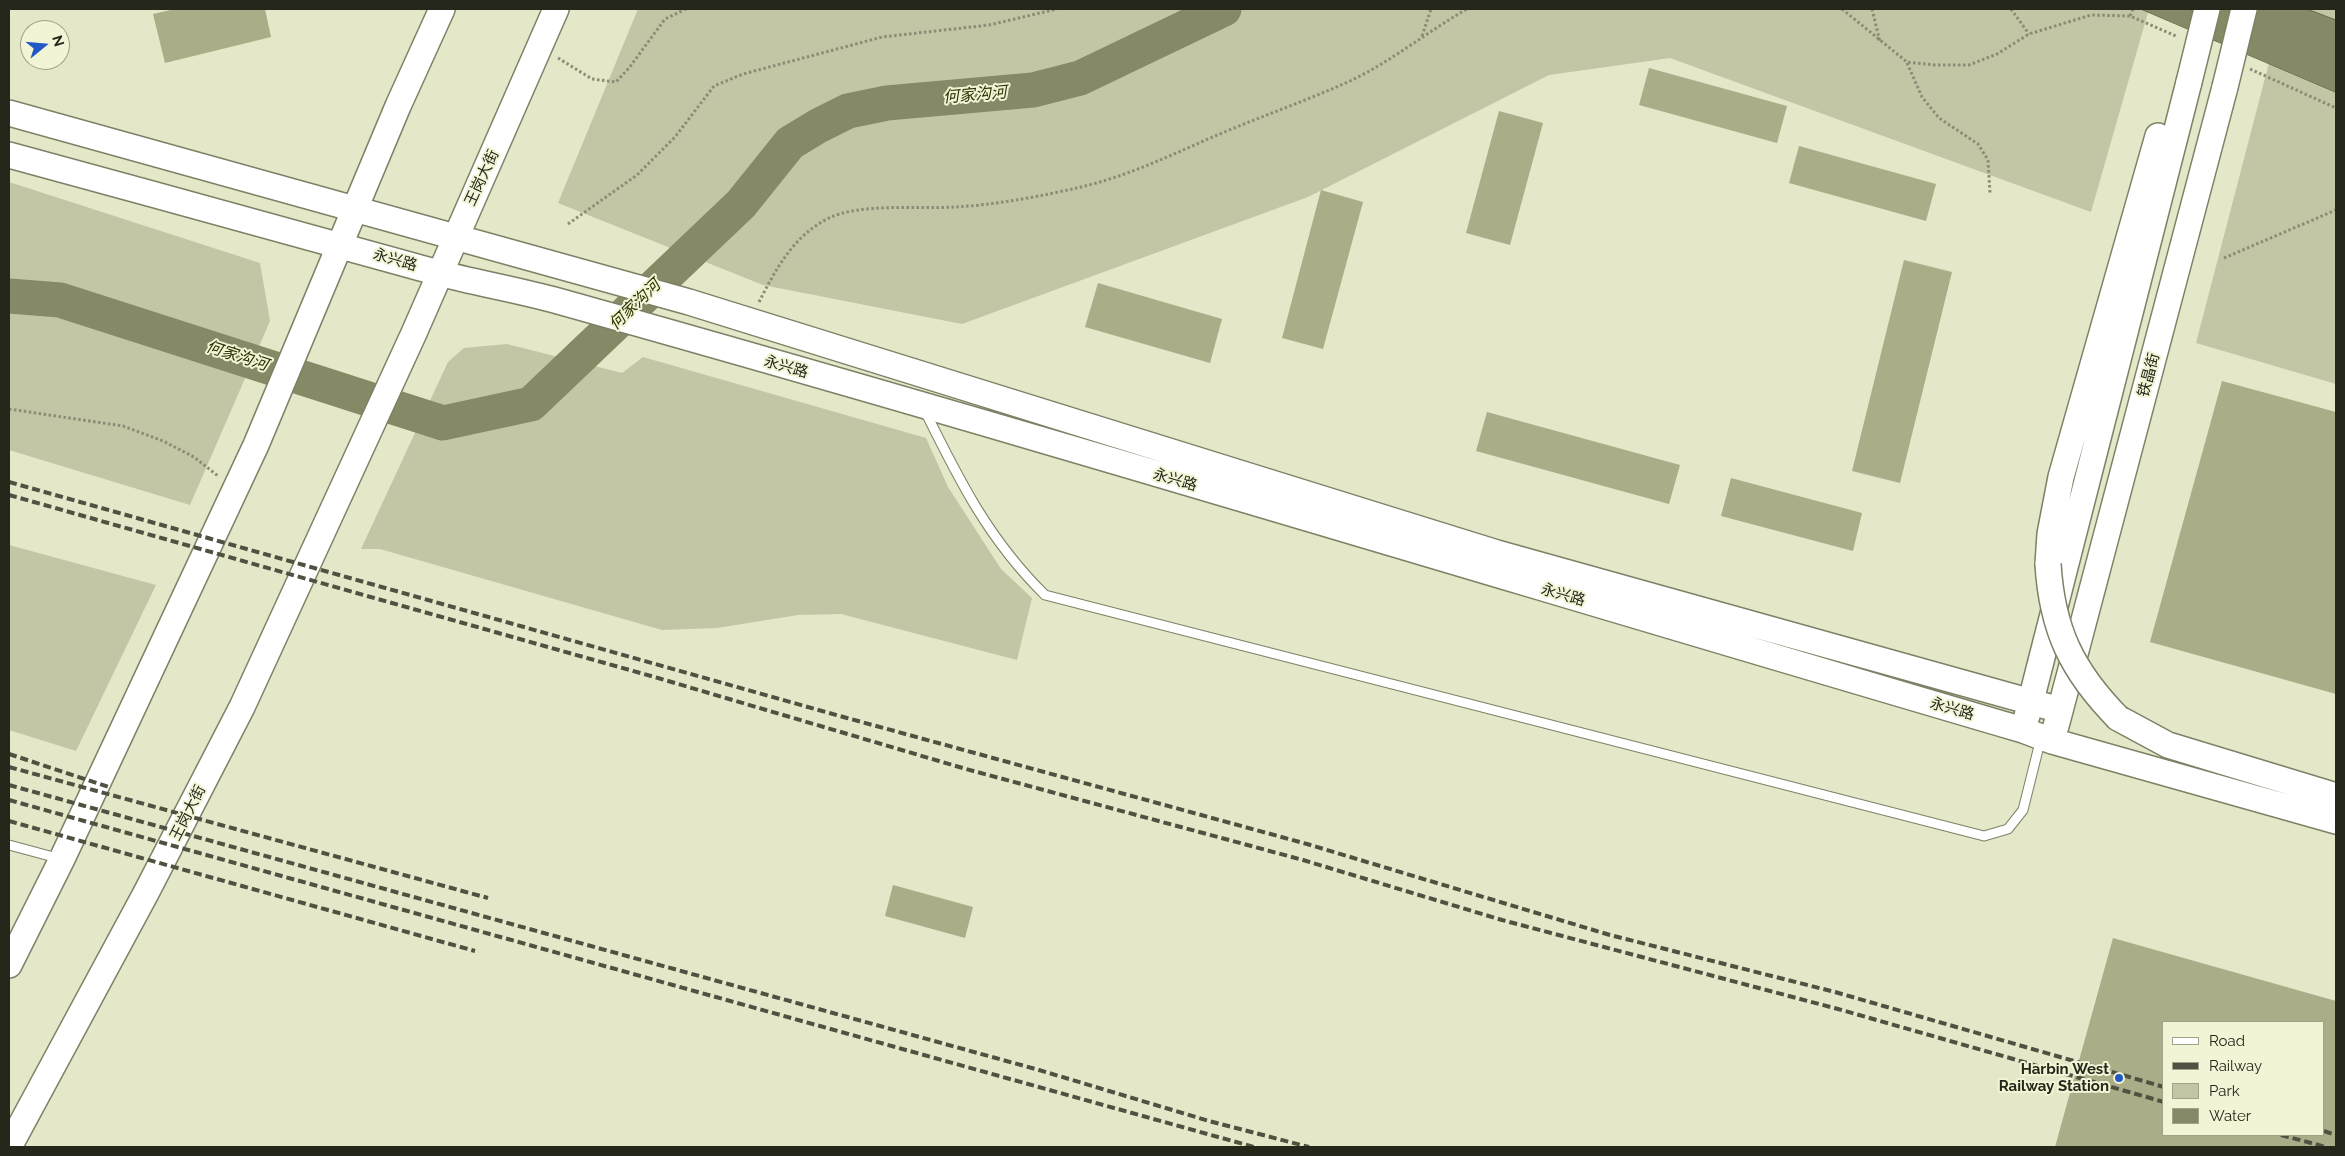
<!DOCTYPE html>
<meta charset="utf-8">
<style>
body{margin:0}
#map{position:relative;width:2345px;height:1156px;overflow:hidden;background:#e4e7c8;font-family:Raleway,sans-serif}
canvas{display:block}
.frame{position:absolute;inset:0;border:10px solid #26271b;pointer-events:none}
.legend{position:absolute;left:2162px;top:1021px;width:162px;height:115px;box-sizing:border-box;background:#f1f4d5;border:1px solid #a0a28b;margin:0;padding:6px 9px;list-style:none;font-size:15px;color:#26271b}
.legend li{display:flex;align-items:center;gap:10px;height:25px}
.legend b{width:25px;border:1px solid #a0a28b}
.north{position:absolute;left:20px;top:20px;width:50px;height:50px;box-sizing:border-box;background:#f1f4d5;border:1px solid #a0a28b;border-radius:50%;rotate:73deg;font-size:14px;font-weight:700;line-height:20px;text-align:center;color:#26271b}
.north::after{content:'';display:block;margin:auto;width:18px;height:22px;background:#2359c6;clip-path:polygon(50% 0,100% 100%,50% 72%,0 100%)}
</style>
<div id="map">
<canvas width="2345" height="1156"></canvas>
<div class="frame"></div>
<ul class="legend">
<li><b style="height:6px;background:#fff"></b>Road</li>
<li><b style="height:6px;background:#505141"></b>Railway</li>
<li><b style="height:14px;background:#c3c6a4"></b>Park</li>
<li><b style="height:14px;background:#868965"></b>Water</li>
</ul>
<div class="north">N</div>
</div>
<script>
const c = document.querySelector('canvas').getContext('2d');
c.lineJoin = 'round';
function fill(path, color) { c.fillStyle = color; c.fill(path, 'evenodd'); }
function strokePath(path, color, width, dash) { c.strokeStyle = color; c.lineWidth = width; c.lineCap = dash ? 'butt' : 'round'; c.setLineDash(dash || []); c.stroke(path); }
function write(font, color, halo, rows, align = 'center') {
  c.font = font + ' Raleway,"Noto Sans SC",sans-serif'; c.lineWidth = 4; c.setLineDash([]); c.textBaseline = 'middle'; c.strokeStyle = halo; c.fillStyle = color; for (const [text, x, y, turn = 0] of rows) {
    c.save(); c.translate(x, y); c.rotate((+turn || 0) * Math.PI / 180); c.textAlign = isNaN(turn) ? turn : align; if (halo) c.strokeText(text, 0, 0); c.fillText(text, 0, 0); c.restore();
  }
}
const green = new Path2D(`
 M638 9H2149L2091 212 1670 58 1549 75 1308 197 962 324 763 285 558 203Z
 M2283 9H2336V384L2196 343Z
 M9 182 260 263 270 321 190 505 9 450Z
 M507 344 622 373 643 357 926 438 948 487 1001 569 1032 598 1017 660 841 614 798 615 717 628 662 630 380 549H361L448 362 464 348Z
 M9 545 156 585 76 751 9 730Z`);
const water = new Path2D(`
 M2141 9H2307L2336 20V92Z`);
const river = new Path2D(`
 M9 296 60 300 443 423 531 404 741 204 790 143 818 126 848 111 887 103 1033 90 1080 78 1224 9`);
const building = new Path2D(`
 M175 9H265L271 37 165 63 153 14Z
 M1649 68 1787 106 1777 143 1639 105Z
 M1499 111 1543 123 1510 245 1466 233Z
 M1799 146 1936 184 1926 221 1789 183Z
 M1321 190 1363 202 1323 349 1282 338Z
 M1904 260 1952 272 1900 483 1852 471Z
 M1098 283 1222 319 1210 363 1085 327Z
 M2222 381 2336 412V694L2150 642Z
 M1487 412 1680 465 1669 504 1476 451Z
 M1731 478 1862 513 1853 551 1721 516Z
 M893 885 973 907 965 938 885 916Z
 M2113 938 2336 1001V1147H2055ZM2164 1022H2324V1135H2164Z`);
const path = new Path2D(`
 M1842 9 1907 62 1935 65H1969L1997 54 2029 34 2091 15 2130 16 2178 37
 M1872 9 1880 42
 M2011 9 2029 34
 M2130 16 2133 9
 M1422 36 1431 9
 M558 58 592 79 616 82 629 68 665 19 686 9
 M1907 63 1922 97 1939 118 1978 144 1988 160 1990 193
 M2250 69 2336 108
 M568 224 637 175 675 137 714 86 743 74 882 37 989 25 1057 9
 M2224 258 2336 210
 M759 302C776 269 793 236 829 218 860 203 919 209 955 207 995 205 1042 196 1081 187 1128 176 1171 155 1215 136 1257 118 1300 103 1341 85 1386 66 1425 33 1467 9
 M9 409 123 426 163 441 194 457 218 476`);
const service = new Path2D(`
 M925 411C959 480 989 540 1045 595L1984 836 2008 829 2023 810 2041 738
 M9 845 61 859`);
const secondary = new Path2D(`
 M9 113 689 302 1497 553 2060 710
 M9 155C151 194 293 232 435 272 476 283 518 290 558 301 1048 438 1535 587 2023 730L2052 741 2336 821
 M2048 564 2050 534 2061 477 2158 136
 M2027 716 2189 82
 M2118 718 2168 745 2336 796
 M2056 726 2225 87
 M9 965 62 859 256 445 398 106 442 9
 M9 1147 146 893 242 707 414 333 556 9`);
const rail = new Path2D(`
 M9 482 847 718 1307 844 1610 935 1835 992 2164 1087
 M9 495 658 678 966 769 1303 860 1502 920 1838 1009 2164 1102
 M9 754 109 787
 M9 767 488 898
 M9 785 1039 1070 1209 1121 1309 1147
 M9 800 1254 1147
 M9 821 475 951
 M2324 1131 2336 1135
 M2281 1135 2326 1147`);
const secondaryBridge = new Path2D(`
 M2189 82 2207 9
 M2225 87 2244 9
 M2048 564C2052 630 2072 671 2118 718`);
const markers = [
 [2119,1078,5,"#2359c6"]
];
const streetNames = [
 ["王岗大街",482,178,-65],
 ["永兴路",395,260,16],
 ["永兴路",786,367,16],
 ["铁晶街",2149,375,-75],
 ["永兴路",1175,480,16],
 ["永兴路",1563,595,16],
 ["永兴路",1952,709,16],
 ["王岗大街",188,813,-63]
];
const poiNames = [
 ["Harbin West",2109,1069],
 ["Railway Station",2109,1086]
];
const waterNames = [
 ["何家沟河",975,95,-5],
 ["何家沟河",635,305,-44],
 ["何家沟河",237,356,18]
];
fill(green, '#c3c6a4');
fill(water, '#868965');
strokePath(water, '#696c4f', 1);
strokePath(river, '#868965', 35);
fill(building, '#aaad88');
strokePath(service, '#7e8165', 11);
strokePath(secondary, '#7e8165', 28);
strokePath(path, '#8a8c76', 3, [2.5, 2.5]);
strokePath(service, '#fff', 9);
strokePath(secondary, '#fff', 25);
strokePath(rail, '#505141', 4, [8, 4]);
strokePath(secondaryBridge, '#7e8165', 28, []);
strokePath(secondaryBridge, '#fff', 25);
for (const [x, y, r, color] of markers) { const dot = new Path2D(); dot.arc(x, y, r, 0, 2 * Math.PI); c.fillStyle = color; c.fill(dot); strokePath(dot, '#f1f4d5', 2); }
write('15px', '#26271b', '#f1f4d5', streetNames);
write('bold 15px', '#26271b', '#f1f4d5', poiNames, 'right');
write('italic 16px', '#2e3000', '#f1f4d5', waterNames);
</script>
